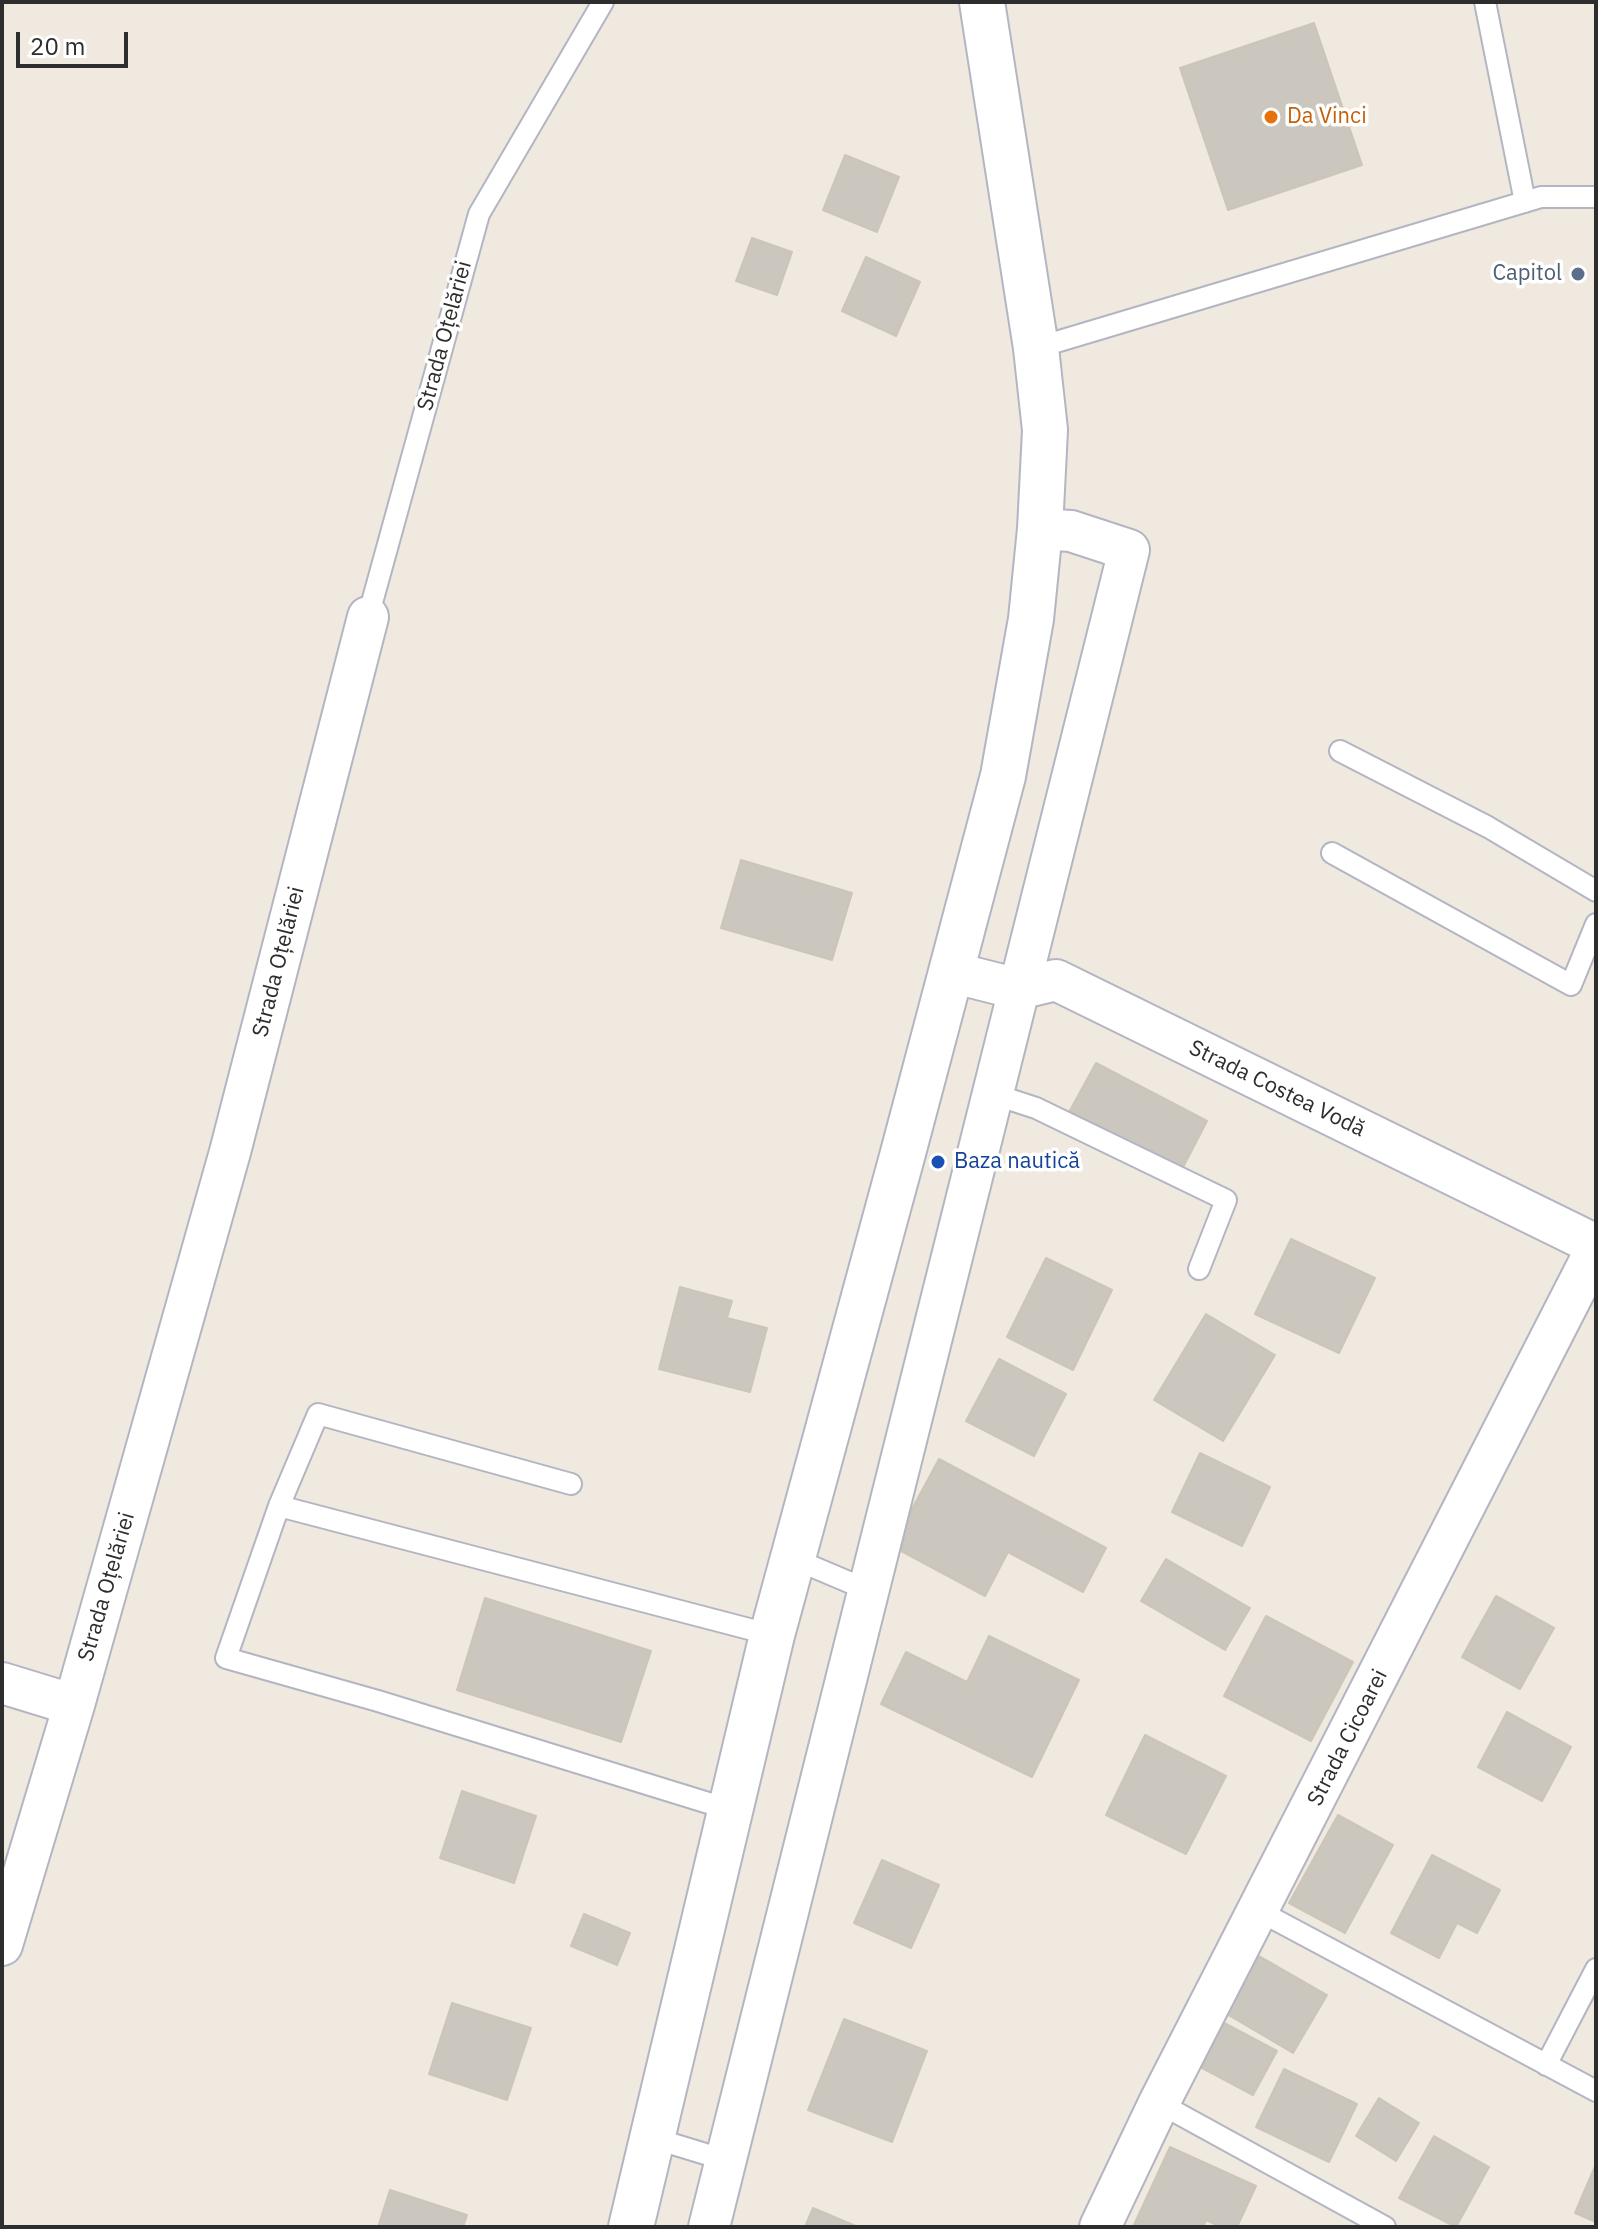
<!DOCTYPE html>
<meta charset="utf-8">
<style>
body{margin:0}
#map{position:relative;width:1598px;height:2229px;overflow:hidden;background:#f0e9df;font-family:"IBM Plex Sans",sans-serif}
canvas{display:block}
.frame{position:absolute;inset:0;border:4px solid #2d2d2d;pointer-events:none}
.scale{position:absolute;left:16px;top:32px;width:112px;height:36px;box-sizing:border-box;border:4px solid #2d2d2d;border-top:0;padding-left:10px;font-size:24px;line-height:28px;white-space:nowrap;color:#2d2d2d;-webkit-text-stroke:6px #fff;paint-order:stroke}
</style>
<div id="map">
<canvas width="1598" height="2229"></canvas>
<div class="frame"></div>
<div class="scale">20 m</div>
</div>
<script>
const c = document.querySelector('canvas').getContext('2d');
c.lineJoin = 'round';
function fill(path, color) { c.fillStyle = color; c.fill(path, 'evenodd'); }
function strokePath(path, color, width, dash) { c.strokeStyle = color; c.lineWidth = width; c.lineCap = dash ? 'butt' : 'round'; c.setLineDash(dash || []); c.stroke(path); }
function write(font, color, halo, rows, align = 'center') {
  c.font = font + ' "IBM Plex Sans",sans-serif'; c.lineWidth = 7; c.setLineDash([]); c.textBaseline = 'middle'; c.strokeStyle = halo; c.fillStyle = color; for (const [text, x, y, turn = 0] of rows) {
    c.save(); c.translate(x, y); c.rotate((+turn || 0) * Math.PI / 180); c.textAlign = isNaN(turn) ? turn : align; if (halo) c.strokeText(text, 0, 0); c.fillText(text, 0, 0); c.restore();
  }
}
const building = new Path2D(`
 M1314 23 1362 165 1228 210 1180 68Z
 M845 155 899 177 877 232 823 210Z
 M752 238 792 252 777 295 736 281Z
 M866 257 920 282 896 336 842 311Z
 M741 860 852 893 832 960 721 928Z
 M1096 1063 1207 1121 1180 1173 1068 1114Z
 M1291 1239 1375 1278 1339 1353 1255 1314Z
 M1046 1258 1112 1290 1073 1370 1007 1337Z
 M680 1287 732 1301 727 1318 767 1328 750 1392 659 1369Z
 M1206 1314 1275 1355 1223 1441 1154 1400Z
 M999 1359 1066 1394 1034 1456 966 1421Z
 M1200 1453 1270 1487 1242 1546 1172 1512Z
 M939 1459 1106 1548 1083 1592 1008 1552 985 1596 892 1546Z
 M1166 1559 1250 1608 1225 1650 1141 1601Z
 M1496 1596 1554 1628 1520 1689 1462 1657Z
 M485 1598 651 1651 621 1742 457 1690Z
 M1266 1616 1353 1662 1311 1741 1224 1696Z
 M989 1636 1079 1680 1032 1777 881 1704 906 1652 967 1682Z
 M1507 1712 1571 1747 1542 1801 1478 1767Z
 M1145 1735 1226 1776 1186 1854 1106 1815Z
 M462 1791 536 1816 514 1883 440 1858Z
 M1338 1815 1393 1845 1345 1933 1289 1903Z
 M1432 1855 1500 1890 1477 1933 1457 1923 1439 1958 1391 1933Z
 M882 1860 939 1885 911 1948 854 1923Z
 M584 1914 630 1933 617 1965 571 1946Z
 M1259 1956 1327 1995 1293 2053 1225 2013Z
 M452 2003 531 2028 507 2100 429 2074Z
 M1213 2017 1277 2051 1253 2095 1189 2061Z
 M844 2019 927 2051 892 2142 808 2110Z
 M1284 2069 1357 2104 1329 2162 1256 2127Z
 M1379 2098 1419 2123 1396 2161 1356 2136Z
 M1434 2136 1489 2167 1456 2227 1399 2198Z
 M1170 2147 1256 2186 1237 2227H1221L1206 2220 1203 2227H1133Z
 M1596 2164V2222L1575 2213Z
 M390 2190 467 2215 463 2227H378Z
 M813 2208 858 2227H805Z`);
const lane = new Path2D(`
 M1485 2 1525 202
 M1036 348 1541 197H1596
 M368 617 479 214 603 2
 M1340 751 1488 827 1596 891
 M1332 853 1571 985 1596 924
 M993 1094 1036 1108 1226 1200 1199 1269
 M571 1484 318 1414 279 1506 226 1658 378 1701 731 1810
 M279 1506 772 1635
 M792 1558 870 1591
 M1259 1911 1596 2091
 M1546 2065 1596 1969
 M1159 2103 1385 2227
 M653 2138 725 2160`);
const street = new Path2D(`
 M951 972 1018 989 1056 980 1596 1245
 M2 1683 74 1705
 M2 1945 74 1705 230 1152 368 617
 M709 2227 1129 550 1071 531 1040 529
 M1100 2227 1159 2103 1596 1249`);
const secondary = new Path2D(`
 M631 2227 772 1635 903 1153 1003 776 1031 619 1040 529 1045 430 1036 348 982 2`);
const markers = [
 [1271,117,8,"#e8710a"],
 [1578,274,8,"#5c6f8a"],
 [938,1162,8,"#1a4fb4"]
];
const foodNames = [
 ["Da Vinci",1287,117]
];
const serviceNames = [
 ["Capitol",1562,274]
];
const streetNames = [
 ["Strada Oțelăriei",445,336,-75],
 ["Strada Oțelăriei",279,962,-76],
 ["Strada Costea Vodă",1277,1089,26],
 ["Strada Oțelăriei",107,1587,-74],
 ["Strada Cicoarei",1348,1738,-63]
];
const transitNames = [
 ["Baza nautică",954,1162]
];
fill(building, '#cbc6be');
strokePath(building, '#ccc5b8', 2);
strokePath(lane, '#b3b5c2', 24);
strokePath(street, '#b3b5c2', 44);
strokePath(secondary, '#b3b5c2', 48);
strokePath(lane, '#fff', 20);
strokePath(street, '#fff', 40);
strokePath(secondary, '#fff', 44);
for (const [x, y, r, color] of markers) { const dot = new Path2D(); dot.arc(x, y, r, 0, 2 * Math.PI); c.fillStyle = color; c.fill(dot); strokePath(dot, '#fff', 3); }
write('22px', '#c56008', '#fff', foodNames, 'left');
write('22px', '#4e5e75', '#fff', serviceNames, 'right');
write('22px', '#2d2d2d', '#fff', streetNames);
write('22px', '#164399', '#fff', transitNames, 'left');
</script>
